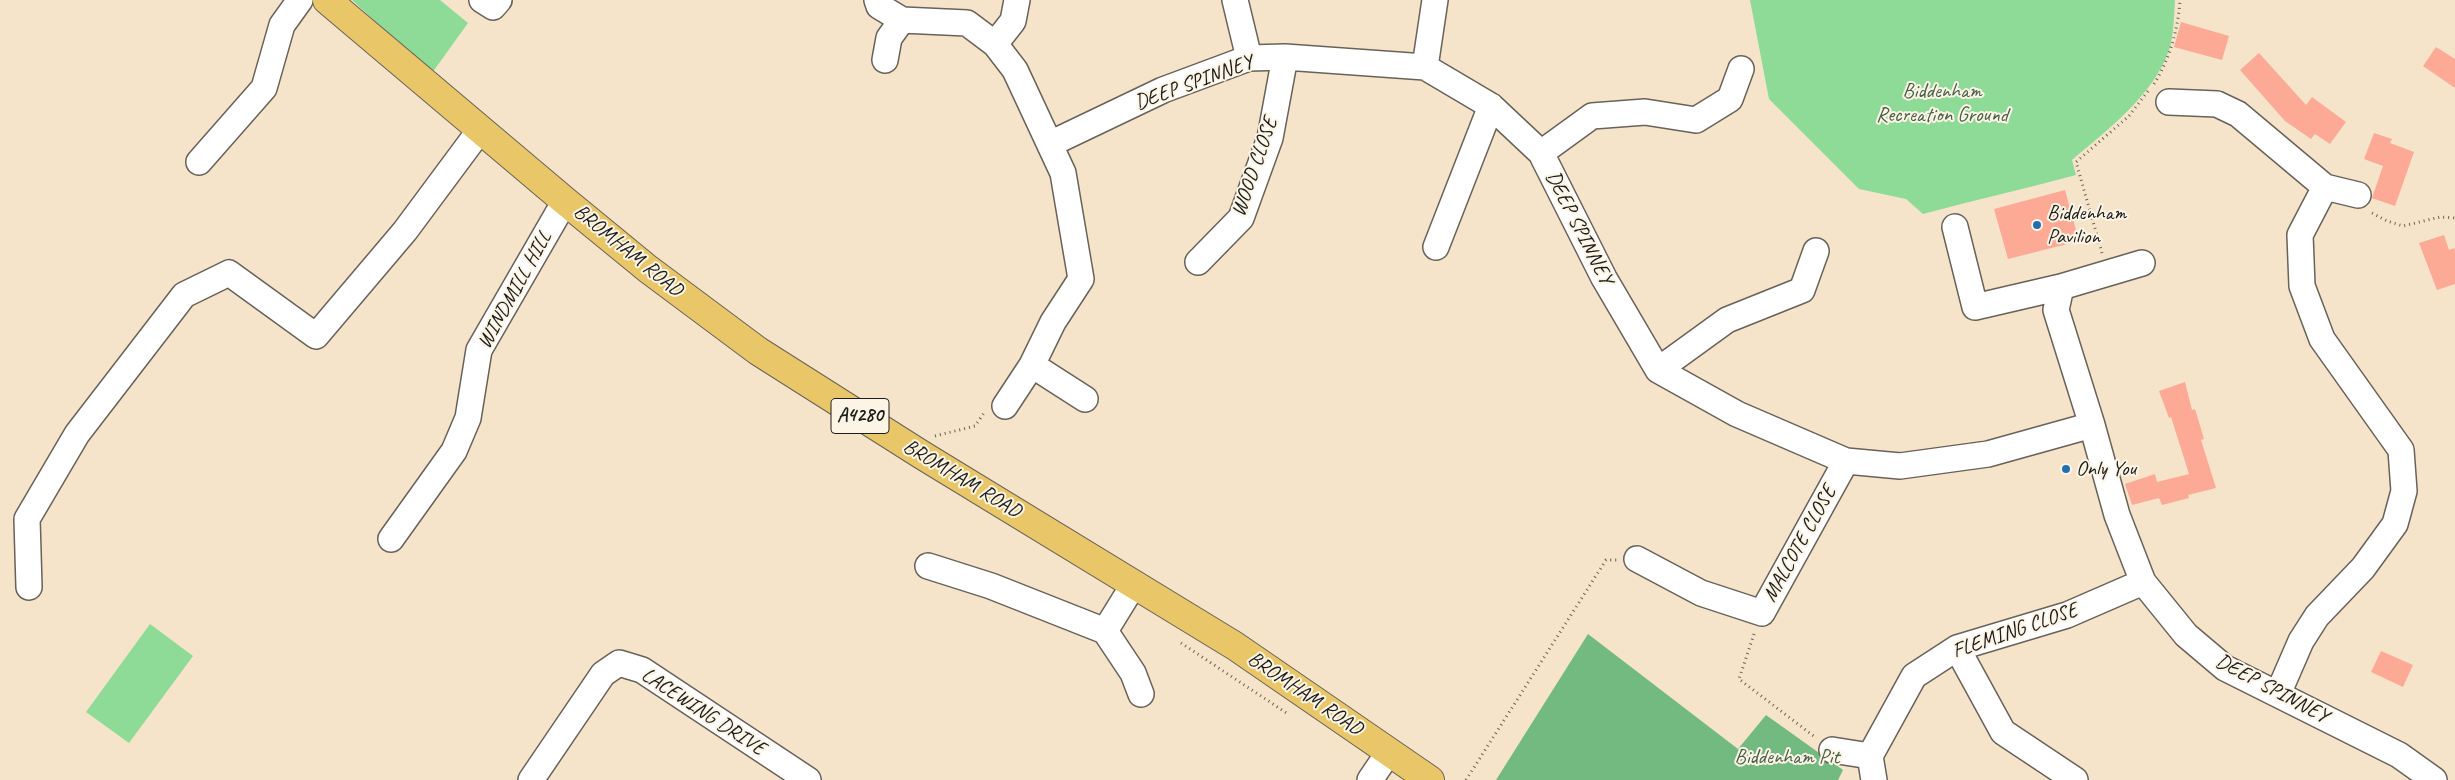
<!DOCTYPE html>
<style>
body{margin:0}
canvas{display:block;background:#f5e4ca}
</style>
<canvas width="2455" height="780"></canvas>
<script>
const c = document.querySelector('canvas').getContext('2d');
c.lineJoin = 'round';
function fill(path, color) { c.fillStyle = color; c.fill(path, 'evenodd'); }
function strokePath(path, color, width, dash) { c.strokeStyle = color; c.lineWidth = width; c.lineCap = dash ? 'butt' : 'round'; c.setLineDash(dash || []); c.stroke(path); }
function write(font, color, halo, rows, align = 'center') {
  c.font = font + ' Caveat,sans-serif'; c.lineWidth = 4; c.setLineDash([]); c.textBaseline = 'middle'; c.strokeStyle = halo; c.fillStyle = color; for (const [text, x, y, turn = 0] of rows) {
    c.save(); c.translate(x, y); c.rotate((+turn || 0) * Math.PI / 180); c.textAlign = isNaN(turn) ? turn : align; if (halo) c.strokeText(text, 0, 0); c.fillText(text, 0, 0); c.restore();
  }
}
const green = new Path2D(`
 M352 0H440L468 23 432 73Z
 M1750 0H2175C2174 16 2174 35 2169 50 2153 96 2107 130 2072 160L2076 175C2025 189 1974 200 1923 214L1906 199 1859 189 1769 99Z
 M150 624 193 656 129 743 86 712Z`);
const forest = new Path2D(`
 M1588 634 1738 749 1766 715 1843 770 1838 780H1496Z`);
const building = new Path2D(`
 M2181 22 2229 36 2222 60 2174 47Z
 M2436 47 2455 59V88L2423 66Z
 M2259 53 2306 105 2312 97 2346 122 2330 144 2315 134 2311 139 2285 121 2240 70Z
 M2374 133 2392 139 2390 143 2414 152 2395 206 2372 198 2383 166 2364 159Z
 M2065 190 2079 241 2008 259 1994 209Z
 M2444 235 2449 250 2455 248V284L2437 290 2419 243Z
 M2185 382 2192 410 2195 409 2204 439 2201 440 2216 488 2188 495 2189 498 2162 505 2159 498 2132 505 2125 484 2155 474 2157 482 2189 474 2171 417 2169 418 2159 391Z
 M2381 651 2413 665 2403 687 2371 672Z`);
const path = new Path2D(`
 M2154 84C2170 58 2178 30 2180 0
 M2372 213 2387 221 2403 226 2440 217 2455 218
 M2102 253 2076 162 2129 116 2148 91
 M935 436 975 426 984 413
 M1754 634 1739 679 1815 737
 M1181 643 1288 714
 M1466 780 1606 560H1617`);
const minor = new Path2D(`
 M482 0 493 7 499 0
 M877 0 879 6 902 20 967 23 995 44 1015 70 1063 173 1081 279 1053 322 1032 365 1085 399
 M1235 0 1249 58
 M995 44 1013 21 1017 0
 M885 60 889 38 902 20
 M1425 67 1435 0
 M2169 102 2217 104 2238 114 2325 187 2300 235 2302 286 2322 339 2401 450 2404 491 2395 524 2363 568 2317 616 2301 641 2278 694
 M1050 144 1163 90 1249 58 1285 57 1425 67 1491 106 1541 153 1604 278 1658 370 1737 414 1846 461 1900 466 1988 454 2092 425 2117 515 2143 582 2186 635 2225 668 2399 755 2434 780
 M1541 153 1592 116 1645 112 1696 120 1730 99 1741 69
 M199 162 264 88 282 25 300 0
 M2325 187 2358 195
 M1955 227 1975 307 2061 287
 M1436 247 1491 106
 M1198 262 1241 218 1270 138 1285 57
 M1658 370 1727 320 1802 290 1816 251
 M1005 406 1032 365
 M2092 425 2056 310 2061 287 2142 263
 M391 539 454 451 468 418 479 350 565 201
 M1637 559 1701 593 1762 613 1846 461
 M928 566 991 586 1105 631 1134 584
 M29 587 27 519 77 434 184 295 229 273 316 336 405 231 480 130
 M1105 631 1133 673 1141 694
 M1957 648 2003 732 2075 780
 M1832 750 1870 756
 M531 780 603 674 619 663 642 670 808 780
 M1370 780 1389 752
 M1874 780 1870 756 1914 676 1957 648 2067 615 2143 582`);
const major = new Path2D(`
 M327 0 565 201 648 269 758 351 922 455 1235 646 1430 780`);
const markers = [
 [2037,225,5,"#1f6fb2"],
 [2066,469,5,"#1f6fb2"]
];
const shields = [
 [860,416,58]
];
const shieldNames = [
 ["A4280",860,416]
];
const streetNames = [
 ["DEEP SPINNEY",1194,83,-20],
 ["WOOD CLOSE",1255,167,-71],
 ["DEEP SPINNEY",1579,228,63],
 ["BROMHAM ROAD",628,251,39],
 ["WINDMILL HILL",515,290,-61],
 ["BROMHAM ROAD",962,479,31],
 ["MALCOTE CLOSE",1800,544,-61],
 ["FLEMING CLOSE",2015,631,-19],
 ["DEEP SPINNEY",2272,689,28],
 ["BROMHAM ROAD",1305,694,34],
 ["LACEWING DRIVE",703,712,33]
];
const parkNames = [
 ["Biddenham",1942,91],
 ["Recreation Ground",1942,115],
 ["Biddenham Pit",1787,757]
];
const poiNames = [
 ["Biddenham",2047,213],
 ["Pavilion",2047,237],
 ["Only You",2076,469]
];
fill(green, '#8eda97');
fill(forest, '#72ba80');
fill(building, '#fca995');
strokePath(minor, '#686259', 28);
strokePath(major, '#686259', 30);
strokePath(path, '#686259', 3, [1, 4]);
strokePath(minor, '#fff', 25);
strokePath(major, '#e9c769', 28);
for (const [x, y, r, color] of markers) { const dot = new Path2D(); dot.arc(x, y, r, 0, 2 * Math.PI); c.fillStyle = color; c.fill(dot); strokePath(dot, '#fcf5e5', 2); }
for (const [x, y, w] of shields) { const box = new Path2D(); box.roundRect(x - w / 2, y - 17.5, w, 35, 4); c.fillStyle = '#fcf5e5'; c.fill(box); strokePath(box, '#1c1c1c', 1); }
write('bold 20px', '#1c1c1c', null, shieldNames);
write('21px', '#1c1c1c', '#fcf5e5', streetNames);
write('21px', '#445e47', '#fcf5e5', parkNames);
write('21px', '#1c1c1c', '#fcf5e5', poiNames, 'left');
</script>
